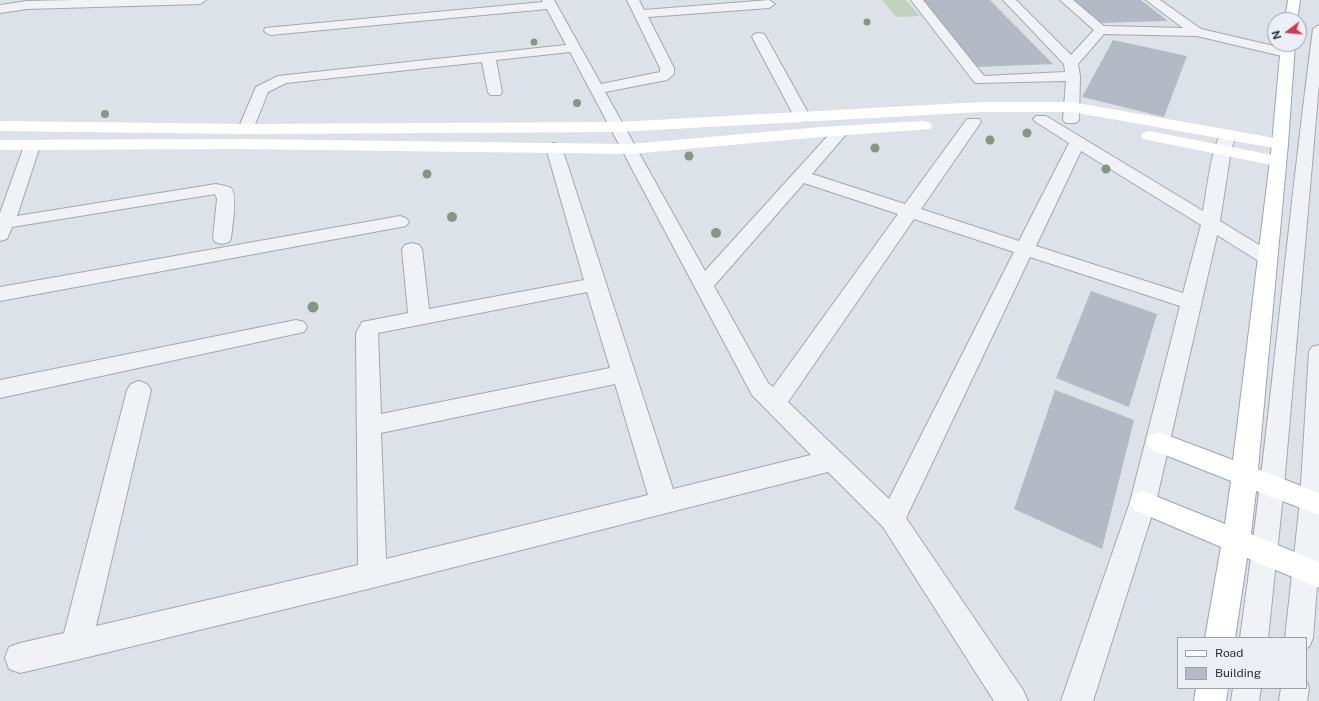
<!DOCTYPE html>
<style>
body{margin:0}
#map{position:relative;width:1319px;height:701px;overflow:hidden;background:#dde1e8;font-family:"Public Sans",sans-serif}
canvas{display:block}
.legend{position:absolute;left:1177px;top:637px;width:130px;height:52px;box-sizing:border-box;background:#ecf0f6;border:1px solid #9ca2ad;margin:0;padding:5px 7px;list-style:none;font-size:12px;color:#252e40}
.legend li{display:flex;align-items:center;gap:8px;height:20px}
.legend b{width:20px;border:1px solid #9ca2ad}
.north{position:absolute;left:1267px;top:12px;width:40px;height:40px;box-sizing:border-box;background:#ecf0f6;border:1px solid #9ca2ad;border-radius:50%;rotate:254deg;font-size:11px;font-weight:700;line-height:16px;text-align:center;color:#252e40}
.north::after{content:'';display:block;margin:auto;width:14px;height:18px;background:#d9364d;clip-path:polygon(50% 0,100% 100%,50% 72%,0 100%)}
</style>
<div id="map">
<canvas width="1319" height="701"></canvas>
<ul class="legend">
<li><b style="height:5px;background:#fff"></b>Road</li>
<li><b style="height:11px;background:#b3bac5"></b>Building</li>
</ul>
<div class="north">N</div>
</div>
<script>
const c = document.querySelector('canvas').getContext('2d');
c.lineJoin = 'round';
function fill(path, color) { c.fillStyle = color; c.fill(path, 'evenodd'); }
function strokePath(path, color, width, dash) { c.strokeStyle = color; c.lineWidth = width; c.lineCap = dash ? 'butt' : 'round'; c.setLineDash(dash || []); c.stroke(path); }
const green = new Path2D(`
 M882 0H906L920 16 896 17Z`);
const building = new Path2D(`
 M922 0H990L1053 64 977 67Z
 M1074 0H1141L1168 21 1100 23Z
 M1113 40 1187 56 1164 117 1082 97Z
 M1091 291 1157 314 1129 407 1056 378Z
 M1055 390 1134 420 1102 549 1014 509Z`);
const lane = new Path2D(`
 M1319 25V84L1284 486 1268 638H1240C1269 436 1286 232 1313 29Z
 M1319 345V561L1313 638 1309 647 1306 648V638H1285L1300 501 1309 352 1312 347Z
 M1306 680 1309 688 1307 701H1279L1281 688H1306Z
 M1233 688H1261L1259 701H1231Z`);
const street = new Path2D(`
 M73 0H206L200 4 27 9 0 13V5L27 1Z
 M542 0H554L601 84 660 72V68L627 0H639L644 10 769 0 775 4 769 8 648 17 674 68V74L667 80 605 92 705 271 834 129H846L848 132 812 174 905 204 967 119H979L981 122 921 209 1019 241 1069 143 1036 122 1033 119 1036 116H1046L1203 211C1207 190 1211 148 1222 132H1234L1236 135 1231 150 1220 221 1274 254 1277 258 1274 262 1267 264 1260 262 1217 235 1156 502 1093 701H1061L1130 502 1180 306 1030 257 906 518 1023 690 1028 701H994L883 527 828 472 372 588 76 660 20 673 9 669 5 658 9 647 20 643 64 633 127 390 131 384 139 381 147 384 151 390 96 626 358 565 356 333 362 322 408 313 402 249 405 245 412 243 419 245 422 249 429 309 584 280 546 148 548 145 554 143 560 145 562 148 673 489 811 455 752 395 570 52 496 60 502 92 500 95H490L488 92 482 62 286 83 268 92 252 132H240L238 129 256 87 278 76 566 45 547 9 270 35 264 31 265 28 543 2ZM1081 151 1201 225 1183 293 1036 246ZM804 183 898 214 773 387 768 383 714 286ZM914 219 1014 252 889 499 788 402ZM587 292 610 368 381 414 378 333ZM615 384 648 495 386 559 381 433Z
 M911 0H923L984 76 1065 72 1064 64 1003 0H1016L1071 55 1094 30 1060 0H1073L1104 26 1183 28 1146 0H1160L1201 29 1291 50 1293 53 1291 56 1286 57 1197 36 1104 34 1078 64 1080 76 1079 120 1076 123H1066L1063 120 1066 81 975 83Z
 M759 33 764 34 766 37 811 118 808 121H798L795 118 752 37 754 34Z
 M32 141 38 143 40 146 17 216 216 184C220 185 228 186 231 188 238 194 232 229 231 238L229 242 222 244 215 242 213 238 217 199 215 194 12 227 7 239 0 241V213L24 146 26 143Z
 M400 216 406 218 409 222 406 226 0 301V287Z
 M296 320 304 322 307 327 304 332 0 398V380Z`);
const secondary = new Path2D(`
 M982 102H1072L1280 139 1286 141 1288 144 1286 147 1280 149 1072 112H982L618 132 246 134 0 131V121L246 124 618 122Z
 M924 121 930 123 932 126 930 129 821 137 630 154 241 149 0 150V140L241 139 630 144 821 127Z
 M1149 131 1277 156 1283 157 1285 161 1283 165 1277 166 1143 139 1141 136 1143 133Z`);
const primary = new Path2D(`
 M1288 0H1300L1297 20H1285Z
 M1281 44H1295L1288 144 1258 469 1319 493V515L1256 491 1251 534 1319 562V588L1247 558 1235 638H1205L1221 547 1134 510 1130 502 1134 494 1143 491 1225 524 1231 481 1150 449 1147 442 1150 435 1159 432 1233 460 1272 144Z
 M1196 688H1228L1226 701H1194Z`);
const trees = [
 [867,22,3.5],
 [534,42,3.5],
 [577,103,4],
 [105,114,4],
 [1027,133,4.5],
 [990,140,4.5],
 [875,148,4.5],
 [689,156,4.5],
 [1106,169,4.5],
 [427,174,4.5],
 [452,217,5],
 [716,233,5],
 [313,307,5.5]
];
fill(green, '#c2d3bd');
fill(building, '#b3bac5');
strokePath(lane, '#a2a8b2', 2);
strokePath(street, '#a2a8b2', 2);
strokePath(primary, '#9ba5b5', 2);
fill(lane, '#f0f2f6');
fill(street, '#f0f2f6');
fill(secondary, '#fff');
fill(primary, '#fff');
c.fillStyle = '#839883';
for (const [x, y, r] of trees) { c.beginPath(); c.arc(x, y, r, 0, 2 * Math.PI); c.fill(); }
</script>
